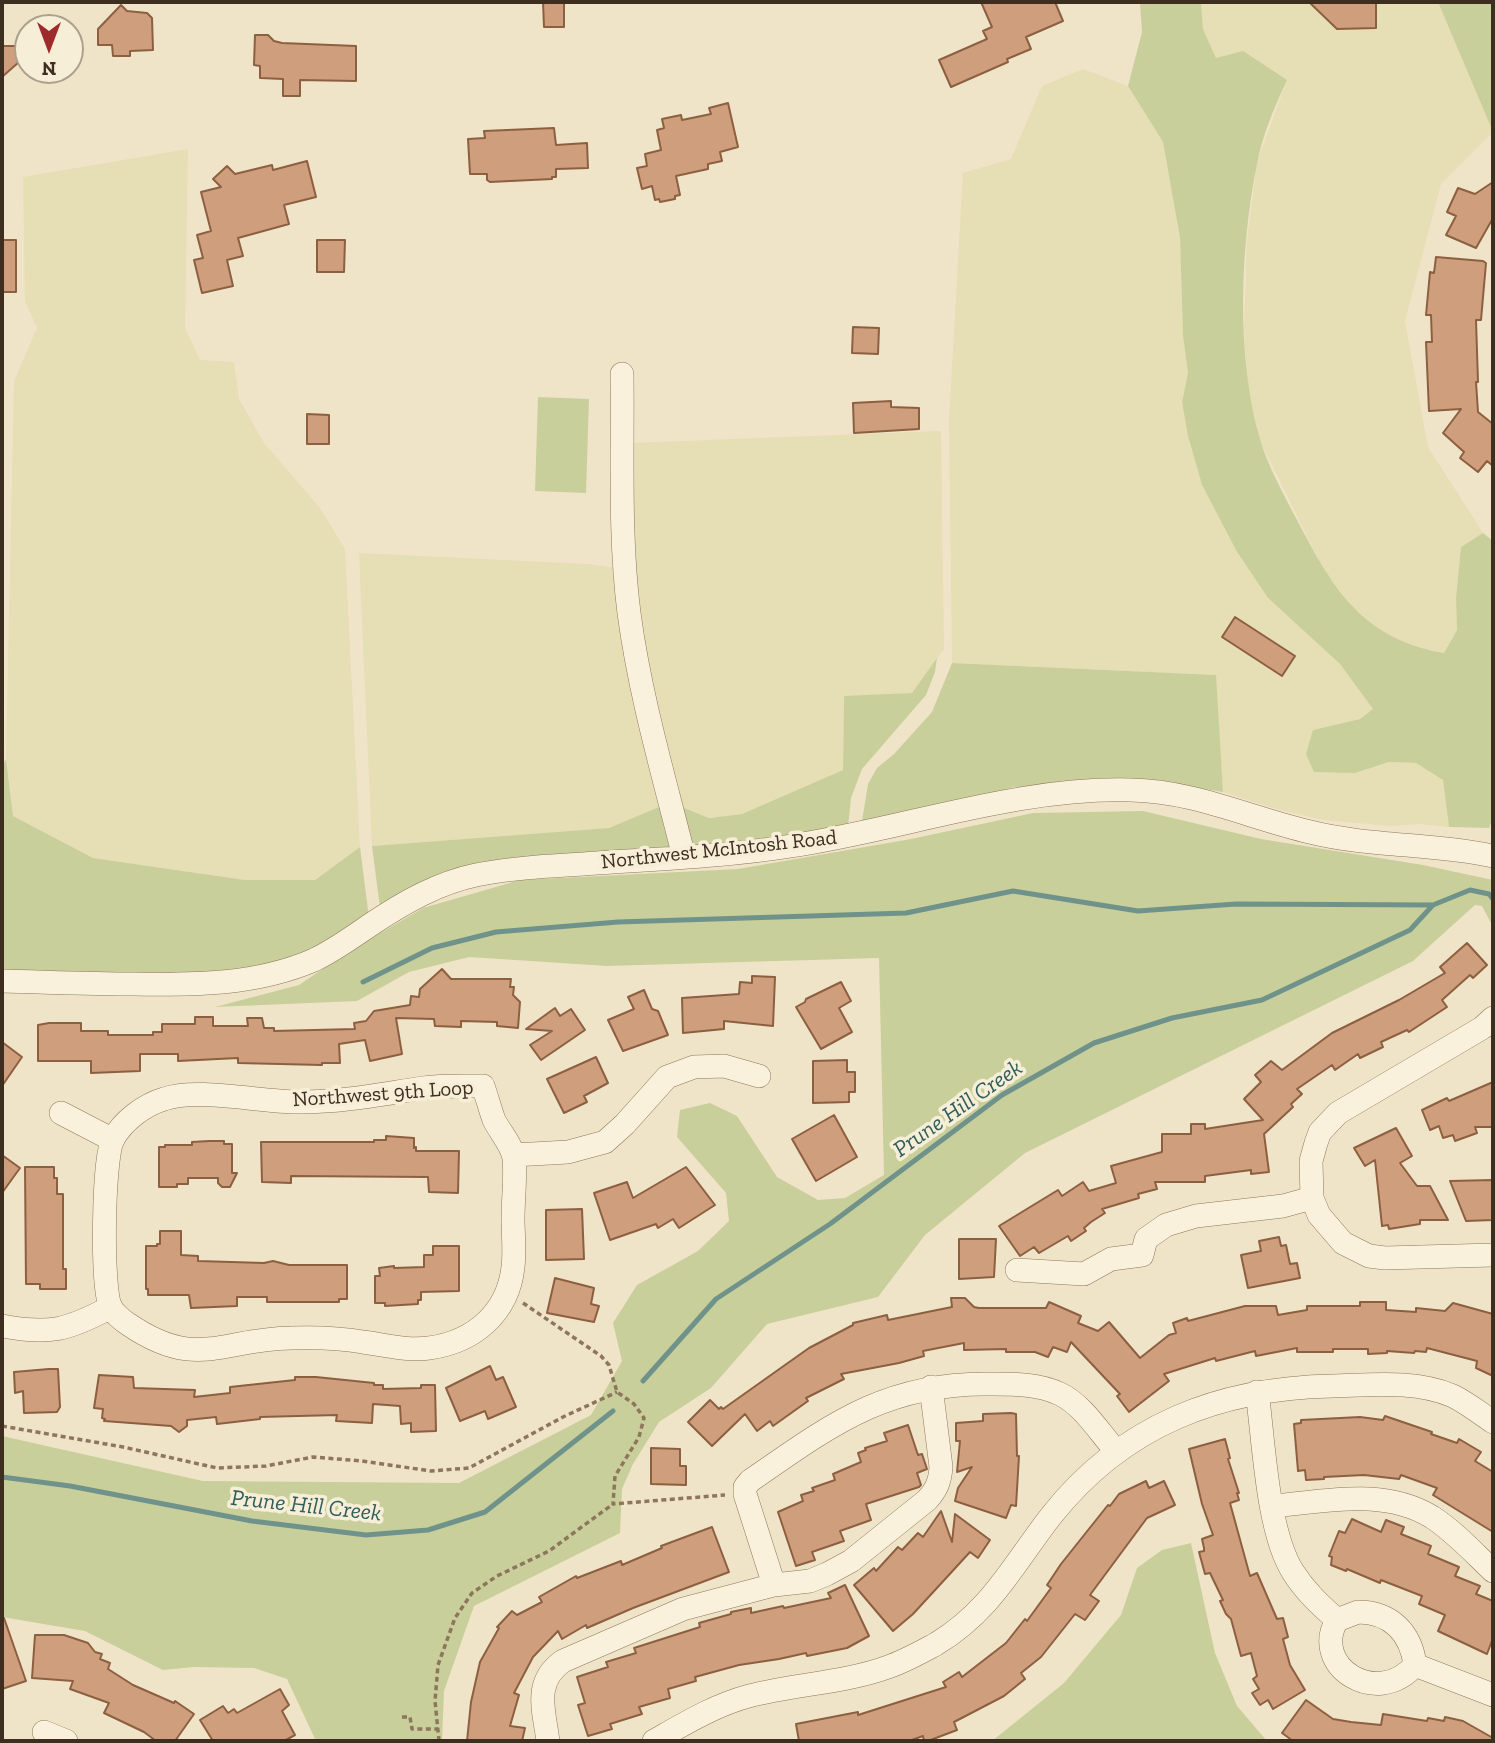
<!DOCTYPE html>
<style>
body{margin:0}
#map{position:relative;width:1495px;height:1743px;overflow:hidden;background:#f0e4c8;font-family:"Zilla Slab",serif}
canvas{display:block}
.frame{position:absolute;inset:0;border:4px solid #3d2e20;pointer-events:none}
.north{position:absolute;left:14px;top:14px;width:70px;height:70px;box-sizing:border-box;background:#f7eed8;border:2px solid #ada18e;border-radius:50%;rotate:180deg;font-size:19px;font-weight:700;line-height:28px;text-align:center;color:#3d2e20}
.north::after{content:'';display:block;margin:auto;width:24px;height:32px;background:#9e2a2b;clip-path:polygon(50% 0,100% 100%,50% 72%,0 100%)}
</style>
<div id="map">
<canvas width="1495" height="1743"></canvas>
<div class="frame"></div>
<div class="north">N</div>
</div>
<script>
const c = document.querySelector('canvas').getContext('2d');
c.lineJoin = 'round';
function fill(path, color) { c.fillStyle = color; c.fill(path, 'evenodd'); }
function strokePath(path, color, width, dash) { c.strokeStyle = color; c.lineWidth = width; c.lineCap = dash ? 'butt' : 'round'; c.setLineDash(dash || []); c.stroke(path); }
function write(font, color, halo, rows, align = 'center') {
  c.font = font + ' "Zilla Slab",serif'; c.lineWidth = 7; c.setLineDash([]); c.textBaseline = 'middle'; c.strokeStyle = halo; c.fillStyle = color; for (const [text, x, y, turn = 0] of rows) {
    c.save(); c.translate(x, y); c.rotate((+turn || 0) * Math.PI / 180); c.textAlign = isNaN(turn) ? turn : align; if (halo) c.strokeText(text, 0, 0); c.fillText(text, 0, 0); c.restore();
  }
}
const farmland = new Path2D(`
 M1201 2H1438L1493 132 1441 184 1405 321 1428 447 1483 533 1461 547 1456 598 1457 630 1444 653 1415 648 1379 631 1352 606 1323 569 1260 441 1247 383 1244 328 1247 240 1257 162 1287 80 1216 58 1203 29Z
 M1083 69 1128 86 1163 142 1180 238 1183 336 1188 373 1182 402 1188 436 1202 485 1237 552 1268 598 1340 664 1373 709 1360 719 1313 730 1355 773 1389 762 1417 763 1443 780 1449 827 1420 824 1390 826 1323 820 1273 808 1223 792 1215 675 952 663 949 420 963 173 1011 159 1042 86Z
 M188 149 185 328 200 360 234 362 239 399 264 443 320 508 345 549 360 847 315 880H245L93 858 13 816 6 758 14 381 37 328 25 301 23 177Z
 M941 431 944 649 912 693 844 697 843 770 742 814 709 818 677 805 635 619 631 443Z
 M359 553 588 564 617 568 666 804 609 828 372 846Z`);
const green = new Path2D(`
 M1140 2H1201L1203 29 1216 58 1243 51 1287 80C1275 106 1262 136 1257 164 1240 248 1236 357 1260 439 1268 468 1291 508 1305 535 1338 598 1371 641 1444 653L1457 630 1456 598 1461 547 1483 533 1493 541V817L1489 828 1449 827 1443 780 1416 763 1389 762 1355 773 1314 772 1306 754 1313 730 1360 719 1373 709 1340 664 1268 598 1237 552 1202 485 1188 436 1182 402 1188 373 1183 336 1180 238 1163 142 1128 86 1142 32Z
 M1438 2H1493V132Z
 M538 397 589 399 586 493 535 491Z
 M937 658 935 672 926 695 862 769 851 798 848 827 688 852 677 805 709 818 742 814 843 770 844 696 912 693Z
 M952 663 1216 675 1223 792 1173 784 1014 787 978 797 862 821 868 784 877 768 894 754 932 712Z
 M6 759 13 816 93 858 245 880H315L360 847 369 918 332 942 258 971 201 976 2 973V767Z
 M666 804 678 852 604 855H541L453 869 380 908 372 846 609 828Z
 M1143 811 1261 839 1423 865 1493 880V927L1482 906 1475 905 1413 961 1025 1153 925 1235 878 1297 767 1324 711 1388 659 1422 633 1464 622 1489 620 1533 474 1606 444 1691 442 1741H316L287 1679 254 1668 194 1667 163 1670 85 1631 2 1617V1436L203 1481 459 1483 591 1415 622 1361 613 1323 637 1285 698 1251 729 1221 726 1193 677 1137 680 1110 710 1103 737 1116 777 1177 818 1200 845 1198 884 1175 879 958 607 966 469 957 409 972 357 1001 215 1007 299 985 351 950 423 908 520 880 738 869 911 839 1033 813Z
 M1191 1543 1215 1653 1237 1706 1267 1741H992L1064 1683 1121 1615 1137 1568 1162 1550Z`);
const stream = new Path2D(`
 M363 982 432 948 496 932 618 922 906 913 1013 891 1138 911 1236 904 1433 905
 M643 1381 716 1299 830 1224 1002 1095 1094 1043 1172 1018 1262 1000 1410 930 1433 905 1470 890 1489 894 1493 899
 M2 1477 70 1486 252 1521 366 1535 428 1530 485 1512 613 1411`);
const building = new Path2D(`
 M543 2H564V27H544Z
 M981 2H1055L1063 21 1026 37 1031 49 1007 59 1008 62 951 87 939 60 987 39 983 31 992 27Z
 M1309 2H1376V28L1337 29Z
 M121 5 127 11 147 13 152 18 153 50 130 51V56H113L112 45H98V29Z
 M255 35H268L274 41 282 43 356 46V81L300 80V96H283V79L260 78V66L254 65Z
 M2 46H20L28 54 2 77Z
 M728 103 738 147 720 152 722 161 708 164V169L676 176 680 195 675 196V199L660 202 659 199 655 200 652 186 642 189 637 168 647 166 645 154 661 150 657 130 664 128 662 119 681 115 682 120 711 114 709 108Z
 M554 128 556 145 587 143 588 168 556 169V177H552V179L490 182 487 180V174H470L468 139 485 138 484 131Z
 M307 161 316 197 284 205 289 224 238 238 243 256 227 260 233 286 202 293 194 260 203 258 197 235 211 231 201 192 221 187 213 179 227 166 235 174 272 165 273 170Z
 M1493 182V218L1476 248 1446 235 1456 216 1447 212 1458 188 1475 194Z
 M2 240H16V292H2Z
 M317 240H345L344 272H317Z
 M1436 257 1483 261 1486 263 1481 320H1476L1478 382H1476L1478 412 1493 424V466L1487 461 1478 472 1460 458 1464 452 1443 433 1461 409 1429 411 1426 342H1432L1431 315H1426L1430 272 1434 273Z
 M853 327 879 328 878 354 852 353Z
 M891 401V407L919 408V429L854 433 853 403Z
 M307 414 329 415V444H307Z
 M1235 617 1295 656 1282 676 1222 637Z
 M1467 943 1487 965 1473 978 1470 975 1442 1000 1447 1007 1409 1032 1407 1030 1381 1042 1383 1047 1360 1058 1358 1054 1335 1070 1332 1065 1297 1089 1302 1094 1291 1104 1293 1107 1264 1134 1269 1172 1251 1174V1170L1205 1176V1182H1155L1157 1189 1138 1194 1139 1198 1102 1209 1105 1213 1091 1222 1084 1228 1086 1231 1071 1241 1068 1236 1039 1253 1034 1247 1020 1256 999 1226 1058 1190 1062 1196 1083 1182 1089 1191 1116 1183 1111 1166 1162 1152V1134H1191V1124H1205V1129L1263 1120 1244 1099 1261 1082 1255 1075 1271 1061 1282 1070 1332 1033 1399 1000 1445 973 1440 967Z
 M442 969 451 979H511L510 987H514L513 995 520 1002 518 1028 497 1026V1022L461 1021V1027L435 1026 434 1019 396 1018 402 1054 370 1061 365 1040 339 1044 340 1063H322V1065L238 1063V1058L178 1061V1054H140V1071L91 1073V1061H38V1025L49 1023H81V1031H108V1035H153V1032H162V1024H195V1017H213V1026H248L247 1018H262L264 1028H274V1031L355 1029 354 1023 366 1021 374 1011 410 1005 411 996 419 997 420 989Z
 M752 976 775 977 773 1026 724 1021V1029L683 1033 682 998 739 994 740 982 752 983Z
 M841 982 851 1001 839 1008 852 1032 821 1049 796 1007 805 1002 806 999Z
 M644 990 652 1009 658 1011 668 1035 623 1051 608 1020 634 1009 628 997Z
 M555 1008 560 1016 571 1009 585 1030 541 1060 530 1045 552 1031 526 1029Z
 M2 1042 22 1057 2 1086Z
 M596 1057 608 1083 584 1096 587 1102 564 1113 547 1079Z
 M847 1060V1072H855V1092H849V1102L813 1103V1061Z
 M1493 1082V1127H1475L1477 1133 1455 1141 1453 1135 1443 1138 1439 1126 1430 1130 1422 1110 1447 1098 1449 1101Z
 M834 1115 857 1157 816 1181 792 1139Z
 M1396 1128 1412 1156 1400 1163 1417 1186H1430L1448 1220H1420V1224L1389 1229 1388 1225 1382 1226 1375 1160 1365 1166 1354 1148Z
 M386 1136 414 1138V1148L416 1147V1151H459L458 1193 429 1192 428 1177 291 1176V1183L262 1182 261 1142H374V1140H386Z
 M209 1141H224V1144H232V1173H237L230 1187H222L218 1183V1178H188V1184H177V1187H159V1147H165V1145H192V1142Z
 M2 1155 20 1168 2 1193Z
 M25 1167H54V1178H57V1194H63V1269H66V1289H40V1284H26Z
 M686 1167 715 1205 679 1228 673 1219 658 1228 656 1224 610 1240 594 1193 627 1182 633 1198Z
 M1493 1180V1220L1466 1221 1450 1181Z
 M582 1209 584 1259 546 1260V1210Z
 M160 1231H181V1255L198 1256V1261L264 1263 273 1261 289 1265H347V1299H339V1302H267V1297H237V1306L191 1308 189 1295H148V1289H146V1246H157V1244H160Z
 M1279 1237 1281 1246 1286 1245 1290 1264 1297 1263 1300 1278 1248 1288 1241 1255 1261 1251 1259 1241Z
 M959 1239H996L994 1277 959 1279Z
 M433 1246H459V1291L421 1292V1300H418V1304L385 1306V1303H375V1276H380L379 1268 394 1266V1268L424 1267V1255H433Z
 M555 1278 594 1288 591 1304 599 1306 594 1322 547 1313Z
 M951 1298H965L974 1307 979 1308H1046L1049 1302 1081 1316 1078 1323 1098 1331 1109 1322 1140 1358 1169 1335 1176 1333 1173 1323 1187 1318 1188 1321 1245 1306H1276L1278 1315 1307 1310V1306H1360V1302H1386V1310L1416 1312V1308L1445 1311 1453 1303 1493 1314V1376L1476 1368 1477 1361 1427 1348 1426 1352 1415 1351 1414 1353 1387 1351V1353L1368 1354V1349H1333V1352H1297V1348L1256 1356 1255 1351 1216 1361 1215 1358 1164 1374 1169 1381 1129 1412 1117 1396 1120 1394 1071 1342 1067 1352 1053 1347 1048 1357 1035 1352H1006V1349L964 1350V1343L923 1351 924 1356 899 1363 841 1374 844 1379 806 1398 808 1401 773 1426 770 1421 757 1431 745 1414 712 1446 688 1422 710 1400 719 1409 721 1407 723 1409 809 1348 853 1325V1323L887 1315 888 1320 947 1308 952 1307Z
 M490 1366 496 1380 503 1377 516 1407 488 1419 485 1411 460 1421 446 1388Z
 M49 1369H58L60 1407 57 1412 24 1413 23 1391 15 1393 14 1372Z
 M99 1375 133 1377 134 1388 195 1390 194 1397 230 1393V1387L295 1380V1377H316L374 1383V1385H383V1389L421 1388V1385H435L436 1431 411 1432V1423L401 1424 400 1406 373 1404 372 1423 336 1421 337 1415 260 1417V1419L217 1424 216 1417 187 1420V1426L179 1432 171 1426 104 1421 105 1419 102 1418 103 1409 94 1408Z
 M1011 1413 1016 1414 1017 1456H1019L1016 1506 1011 1505 1006 1518 955 1501 958 1488 972 1467 957 1472 960 1441H956V1423L983 1421V1414Z
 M1385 1416 1432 1432 1431 1434 1457 1443 1459 1439 1481 1452 1475 1461 1493 1472V1532L1433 1495 1437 1488 1401 1475 1399 1479 1364 1475 1324 1477V1479L1306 1480 1305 1470 1298 1471 1294 1424 1301 1423V1420L1360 1417 1383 1420Z
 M908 1425 918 1455 922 1454 927 1469 917 1473 921 1485 919 1487 866 1504 871 1520 840 1531 844 1541 812 1552 815 1560 796 1566 778 1512 803 1501 801 1495 814 1491 812 1488 835 1480 833 1474 861 1462 858 1453 866 1450 865 1448 887 1441 884 1433Z
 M1225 1439 1230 1458 1228 1459 1239 1493H1237L1239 1500 1230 1503 1250 1576 1257 1573 1277 1619 1283 1618 1288 1637 1283 1639 1290 1665 1305 1690 1273 1709 1268 1700 1260 1705 1252 1693 1259 1689 1253 1679 1257 1676 1251 1653 1241 1656 1231 1619 1226 1614 1220 1601 1223 1600 1210 1573 1205 1574 1199 1552 1204 1551V1548L1202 1539 1213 1535 1202 1504 1189 1449Z
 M651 1448 680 1449V1466H686V1485L651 1484Z
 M1146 1481 1149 1488 1164 1481 1175 1505 1147 1518 1090 1595 1099 1601 1085 1620 1075 1614 1041 1657 1021 1673 1025 1679 1004 1696 954 1722 957 1730 928 1741H924L923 1736 909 1741H799L796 1724 858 1712V1715L946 1687 943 1682 959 1672 962 1677 1006 1643 1025 1619 1027 1621 1051 1588 1047 1585 1061 1564 1108 1505 1110 1506 1119 1494Z
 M941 1511 952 1542 955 1514 990 1540 978 1558 970 1552 913 1614 893 1631 854 1585 874 1568 876 1571 898 1547 902 1550 918 1533 923 1537Z
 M1352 1519 1381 1532 1386 1520 1404 1527 1401 1534 1431 1546 1428 1554 1459 1567 1455 1576 1480 1586 1476 1594 1493 1601V1638L1487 1654 1438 1631 1445 1615 1419 1604 1422 1596 1381 1580 1380 1583 1347 1569 1346 1571 1331 1565 1332 1557 1329 1556 1339 1531 1345 1533Z
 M712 1527 729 1572 633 1608 587 1628 586 1625 562 1639 558 1631 533 1657 514 1693 519 1695 510 1726 525 1728 522 1741H467L471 1702 480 1662 499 1628 497 1627 512 1611 517 1615 542 1602 539 1597 576 1576 577 1578 621 1561 622 1565 662 1548 661 1546Z
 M845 1585 869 1636 847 1648 807 1656 806 1653 779 1659 739 1665 695 1677 696 1681 668 1689 670 1698 639 1707 642 1714 610 1724 612 1729 588 1736 578 1705 585 1703 577 1677 608 1667 606 1662 636 1653 634 1648 700 1627 699 1623 731 1614V1612L751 1608V1613L783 1606 784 1608 831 1598 828 1593Z
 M4 1618 26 1681 2 1689V1619Z
 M35 1635H64L88 1643 95 1652 102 1654 100 1659 110 1663 108 1669 133 1685 174 1703 175 1701 194 1714 175 1741H156L144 1732 104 1713 109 1703 70 1689 73 1681 32 1678Z
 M280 1689 289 1705 282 1711 295 1735 284 1741H213L200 1720 223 1706 228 1713 234 1709 237 1713Z
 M1306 1700 1333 1719 1351 1722 1381 1725 1383 1714 1427 1721 1428 1718 1444 1721 1445 1717 1463 1721 1493 1738V1741H1293L1282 1733Z`);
const path = new Path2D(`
 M523 1303 601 1356 609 1365 617 1392 634 1404 644 1418 639 1437 615 1476 613 1504 725 1495
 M2 1426 123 1447 217 1468 266 1466 313 1457 362 1461 431 1471 469 1468 563 1417 617 1392
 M402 1717H410L412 1729H438
 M439 1741 435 1701 438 1665 455 1618 472 1593 497 1576 549 1551 613 1504`);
const minor = new Path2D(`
 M622 374C623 453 619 535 629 613 640 696 664 777 684 857
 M2 981C45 982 89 984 133 984 195 985 256 985 314 960 335 950 354 936 373 923 405 902 438 883 476 875 512 868 548 866 584 864 652 859 722 857 791 846 904 829 1016 787 1131 790 1194 791 1250 818 1310 832 1370 847 1433 843 1493 856
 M1493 1018 1482 1028 1338 1113 1320 1132 1316 1143 1311 1161 1312 1198 1319 1215 1343 1243 1369 1256 1385 1258 1493 1255
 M483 1086C487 1097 490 1109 494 1120 500 1132 512 1145 514 1158 516 1177 513 1199 513 1218 513 1234 515 1251 513 1267 508 1313 474 1342 429 1348 407 1351 385 1345 363 1342 340 1338 315 1337 291 1338 220 1339 197 1371 128 1324 123 1321 114 1313 111 1308 101 1289 103 1158 113 1139 123 1121 144 1105 164 1099 199 1087 263 1103 302 1102 343 1102 382 1094 423 1088 442 1085 463 1086 483 1086Z
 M61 1113 113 1140
 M514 1155 568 1152 605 1142 625 1124 667 1077 694 1067 724 1066 759 1076
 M1017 1270 1084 1274 1111 1259 1142 1255 1146 1239 1166 1225 1196 1216 1283 1206 1312 1198
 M2 1326C50 1335 68 1330 111 1307
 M1257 1392C1264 1442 1267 1531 1293 1572 1305 1591 1320 1605 1337 1620
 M1272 1506C1325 1502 1383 1487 1432 1517 1455 1532 1474 1553 1493 1571
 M774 1585 745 1494V1487L750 1481C832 1424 887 1382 992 1384 1015 1384 1039 1384 1060 1394 1083 1405 1099 1432 1116 1451
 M1358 1612C1391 1612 1411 1633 1415 1665 1377 1709 1310 1666 1337 1620Z
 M1415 1665 1493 1695
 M44 1732 66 1741
 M548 1741C544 1710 533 1682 563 1661L683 1609 774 1585 810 1581 827 1574 851 1561 927 1500C937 1489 940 1481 941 1467L931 1387
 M654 1741C684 1724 715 1705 749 1696 795 1684 844 1683 888 1667 905 1661 921 1652 936 1644 991 1611 1013 1565 1051 1516 1123 1425 1219 1388 1333 1386 1372 1385 1416 1380 1453 1396 1467 1403 1480 1413 1493 1422`);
const streetNames = [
 ["Northwest McIntosh Road",719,850,-6],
 ["Northwest 9th Loop",383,1094,-4]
];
const waterNames = [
 ["Prune Hill Creek",958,1109,-35],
 ["Prune Hill Creek",306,1506,6]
];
fill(farmland, '#e6deb5');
fill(green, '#c9cf9b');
strokePath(stream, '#6f938a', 5);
fill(building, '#cf9f7d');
strokePath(building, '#8d5f41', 2);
strokePath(minor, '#8d765c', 24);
strokePath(path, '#8d765c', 3.5, [5, 3.5]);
strokePath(minor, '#faf1dc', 23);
write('21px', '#3d2e20', '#f7eed8', streetNames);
write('italic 23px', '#2f5d5a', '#f7eed8', waterNames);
</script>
